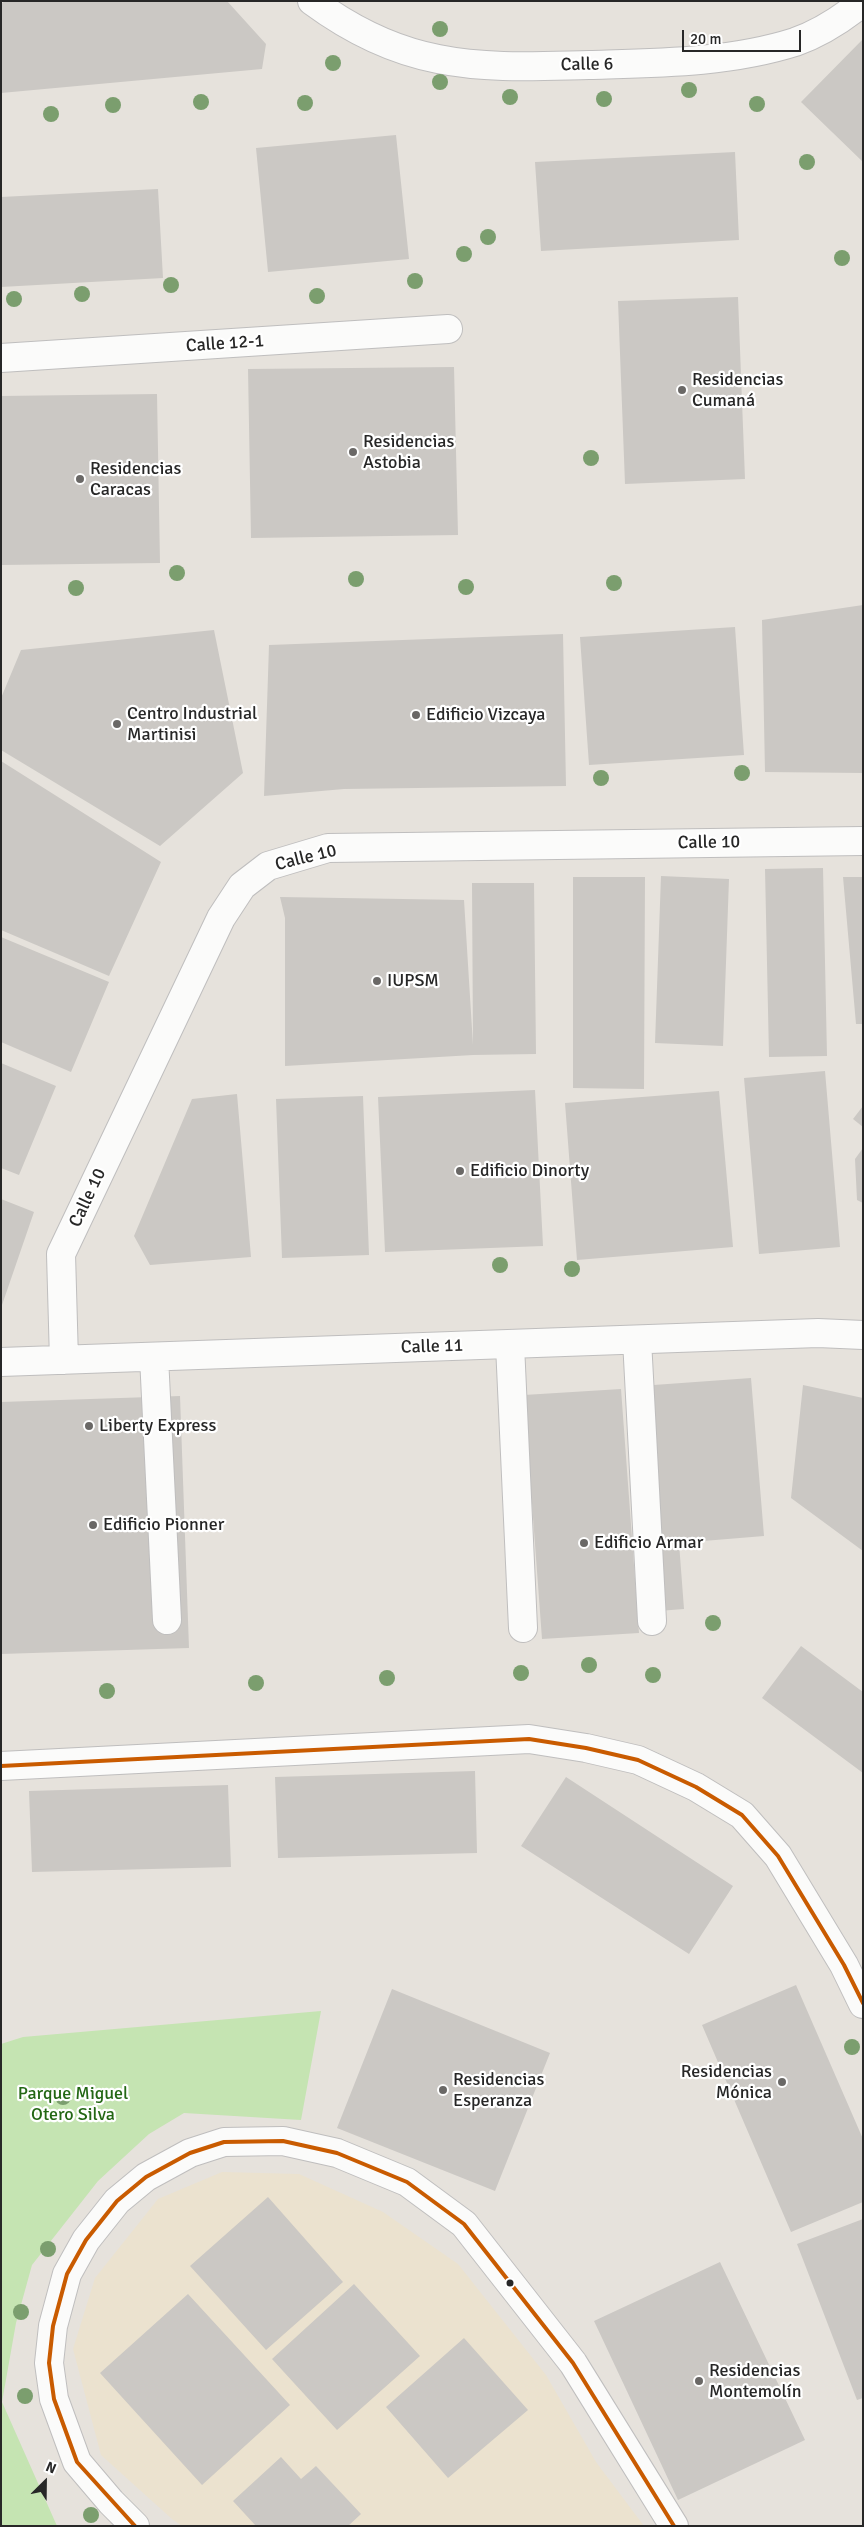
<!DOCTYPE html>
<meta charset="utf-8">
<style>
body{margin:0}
#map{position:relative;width:864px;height:2527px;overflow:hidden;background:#e6e2dc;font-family:Signika,sans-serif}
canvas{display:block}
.frame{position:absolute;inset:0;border:2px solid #272727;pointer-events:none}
.north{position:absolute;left:20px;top:2457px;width:50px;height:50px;-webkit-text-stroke:4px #fff;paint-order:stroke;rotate:23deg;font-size:14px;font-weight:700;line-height:20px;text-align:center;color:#272727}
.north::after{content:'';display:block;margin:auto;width:18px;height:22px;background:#272727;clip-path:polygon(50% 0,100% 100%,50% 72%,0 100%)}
.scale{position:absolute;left:682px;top:30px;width:119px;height:22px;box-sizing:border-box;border:2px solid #272727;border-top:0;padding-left:6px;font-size:15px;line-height:18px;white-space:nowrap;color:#272727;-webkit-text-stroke:4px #fff;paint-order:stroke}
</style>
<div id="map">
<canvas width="864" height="2527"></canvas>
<div class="frame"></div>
<div class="north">N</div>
<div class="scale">20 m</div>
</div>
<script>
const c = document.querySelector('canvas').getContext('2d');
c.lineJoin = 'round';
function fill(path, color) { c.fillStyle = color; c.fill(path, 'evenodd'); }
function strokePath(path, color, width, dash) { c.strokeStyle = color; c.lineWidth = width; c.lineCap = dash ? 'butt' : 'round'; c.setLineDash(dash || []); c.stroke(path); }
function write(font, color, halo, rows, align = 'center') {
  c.font = font + ' Signika,sans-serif'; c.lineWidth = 4.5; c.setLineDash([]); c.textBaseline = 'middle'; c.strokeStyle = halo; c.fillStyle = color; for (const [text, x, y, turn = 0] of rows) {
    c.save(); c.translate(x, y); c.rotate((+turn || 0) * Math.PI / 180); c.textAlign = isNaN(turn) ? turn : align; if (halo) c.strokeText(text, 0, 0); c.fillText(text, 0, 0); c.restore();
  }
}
const education = new Path2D(`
 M222 2172 299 2174 383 2212 458 2264 546 2375 596 2462 644 2526H182L172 2519 101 2455 73 2349 95 2278 158 2199Z`);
const green = new Path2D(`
 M321 2011 301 2120 184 2113 149 2134 98 2181 32 2265 16 2323 2 2402 57 2526H1V2044L23 2037Z`);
const building = new Path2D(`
 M5 1H227L266 44 262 69 1 93V4Z
 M863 39V162L801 102Z
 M396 135 409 259 268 272 256 148Z
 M735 152 739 240 541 251 535 162Z
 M158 189 163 278 1 287V197Z
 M738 297 745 479 625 484 618 301Z
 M454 367 458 535 251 538 248 369Z
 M157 394 160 563 1 565V396Z
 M863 605V773L765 772 762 620Z
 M735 627 744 755 589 765 580 637Z
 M214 630 243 773 160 846 1 750V698L21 650Z
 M563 634 566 786 344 789 264 796 269 645Z
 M1 761 161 862 109 976 1 930Z
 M823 868 827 1056 769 1057 765 869Z
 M661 876 729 879 723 1046 655 1043Z
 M573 877H645L644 1089 573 1088Z
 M843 877H863V1024H856Z
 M472 883H534L536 1054 473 1055 285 1066V918L280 897 464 900 473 1045Z
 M1 937 109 982 71 1072 1 1042Z
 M1 1063 56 1086 19 1175 1 1168Z
 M825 1071 840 1247 759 1254 744 1078Z
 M535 1090 543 1246 385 1252 378 1097Z
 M719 1091 733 1247 577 1260 565 1103Z
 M237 1094 251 1257 150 1265 134 1236 192 1099Z
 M363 1096 369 1255 282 1258 276 1099Z
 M863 1106V1127L853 1119Z
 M863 1148V1203L857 1200 855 1159Z
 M1 1199 34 1212 2 1305H1Z
 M751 1378 764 1536 679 1543 684 1609 645 1612 626 1387Z
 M803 1385 863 1398V1551L791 1498Z
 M621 1389 639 1633 542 1639 524 1395Z
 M180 1396 189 1648 1 1654V1402Z
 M801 1646 863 1692V1773L762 1698Z
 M475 1771 477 1853 278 1858 275 1777Z
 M566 1777 733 1886 689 1954 521 1846Z
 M228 1785 231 1867 32 1872 29 1791Z
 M796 1985 863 2139V2202L791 2232 702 2025Z
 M392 1989 550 2053 495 2191 337 2128Z
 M268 2197 343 2282 266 2350 190 2266Z
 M863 2219V2398L857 2400 797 2244Z
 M720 2262 805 2440 678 2500 594 2321Z
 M354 2284 420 2356 337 2430 272 2359Z
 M188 2294 290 2405 202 2485 100 2373Z
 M464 2338 528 2410 448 2478 386 2407Z
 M281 2457 301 2479 316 2466 361 2514 348 2526H256L233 2501Z`);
const street = new Path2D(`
 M312 1C350 29 391 50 438 59 487 69 539 66 589 65 657 63 729 63 795 42 821 33 842 19 863 2
 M1 358 448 329
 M637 1340 652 1621
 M510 1345 523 1628
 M154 1357 167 1620
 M64 1360 61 1254 221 918 242 886 268 866 328 848 863 841
 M1 1362 818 1333 863 1335
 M1 1766 529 1739 586 1748 638 1760 696 1787 742 1815 778 1856 844 1965 863 2004
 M135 2526 111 2502 77 2462 54 2399 49 2363 53 2326 67 2274 86 2240 117 2201 146 2177 190 2153 224 2142 283 2141 337 2153 407 2182 464 2224 573 2363 674 2526`);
const bus1 = new Path2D(`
 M1 1766 529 1739 586 1748 638 1760 696 1787 742 1815 778 1856 844 1965 863 2003
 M135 2526 77 2462 54 2399 49 2363 53 2326 67 2274 86 2240 117 2201 146 2177 190 2153 224 2142 283 2141 337 2153 407 2182 464 2224 573 2363 674 2526`);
const trees = [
 [440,29],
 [333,63],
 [440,82],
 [689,90],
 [510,97],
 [604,99],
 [201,102],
 [305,103],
 [757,104],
 [113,105],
 [51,114],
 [807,162],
 [488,237],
 [464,254],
 [842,258],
 [415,281],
 [171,285],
 [82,294],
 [317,296],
 [14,299],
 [591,458],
 [177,573],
 [356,579],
 [614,583],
 [466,587],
 [76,588],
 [742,773],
 [601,778],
 [500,1265],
 [572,1269],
 [713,1623],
 [589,1665],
 [521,1673],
 [653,1675],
 [387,1678],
 [256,1683],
 [107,1691],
 [852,2047],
 [63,2097],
 [48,2249],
 [21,2312],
 [25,2396],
 [91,2515]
];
const markers = [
 [682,390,5,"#6a6866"],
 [353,452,5,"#6a6866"],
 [80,479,5,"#6a6866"],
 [416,715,5,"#6a6866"],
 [117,724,5,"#6a6866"],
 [377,981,5,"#6a6866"],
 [460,1171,5,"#6a6866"],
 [89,1426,5,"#6a6866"],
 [93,1525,5,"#6a6866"],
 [584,1543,5,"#6a6866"],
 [782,2082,5,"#6a6866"],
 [443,2090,5,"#6a6866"],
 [510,2283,4.5,"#272727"],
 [699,2381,5,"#6a6866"]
];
const streetNames = [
 ["Calle 6",587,65,-1],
 ["Calle 12-1",225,344,-4],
 ["Calle 10",709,843,-1],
 ["Calle 10",306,858,-14],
 ["Calle 10",88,1198,-65],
 ["Calle 11",432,1347,-2]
];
const poiNames = [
 ["Residencias",692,380],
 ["Cumaná",692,401],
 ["Residencias",363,442],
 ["Astobia",363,463],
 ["Residencias",90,469],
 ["Caracas",90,490],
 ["Centro Industrial",127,714],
 ["Martinisi",127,735],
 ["Edificio Vizcaya",426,715],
 ["IUPSM",387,981],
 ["Edificio Dinorty",470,1171],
 ["Liberty Express",99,1426],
 ["Edificio Pionner",103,1525],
 ["Edificio Armar",594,1543],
 ["Residencias",772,2072,"right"],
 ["Mónica",772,2093,"right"],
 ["Residencias",453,2080],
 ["Esperanza",453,2101],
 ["Residencias",709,2371],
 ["Montemolín",709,2392]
];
const parkNames = [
 ["Parque Miguel",73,2094],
 ["Otero Silva",73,2115]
];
fill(education, '#ebe2cf');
fill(green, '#c5e4b2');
fill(building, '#cbc8c4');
strokePath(street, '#bfbebe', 30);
strokePath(street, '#fbfbfa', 28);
strokePath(bus1, '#c95b00', 4);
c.fillStyle = '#7b9e6e';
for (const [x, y] of trees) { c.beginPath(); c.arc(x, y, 8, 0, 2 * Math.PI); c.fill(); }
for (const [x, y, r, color] of markers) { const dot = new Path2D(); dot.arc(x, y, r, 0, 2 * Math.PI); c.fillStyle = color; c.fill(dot); strokePath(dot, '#fff', 2); }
write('18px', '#272727', '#fff', streetNames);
write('18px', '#272727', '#fff', poiNames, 'left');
write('18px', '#236714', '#fff', parkNames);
</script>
